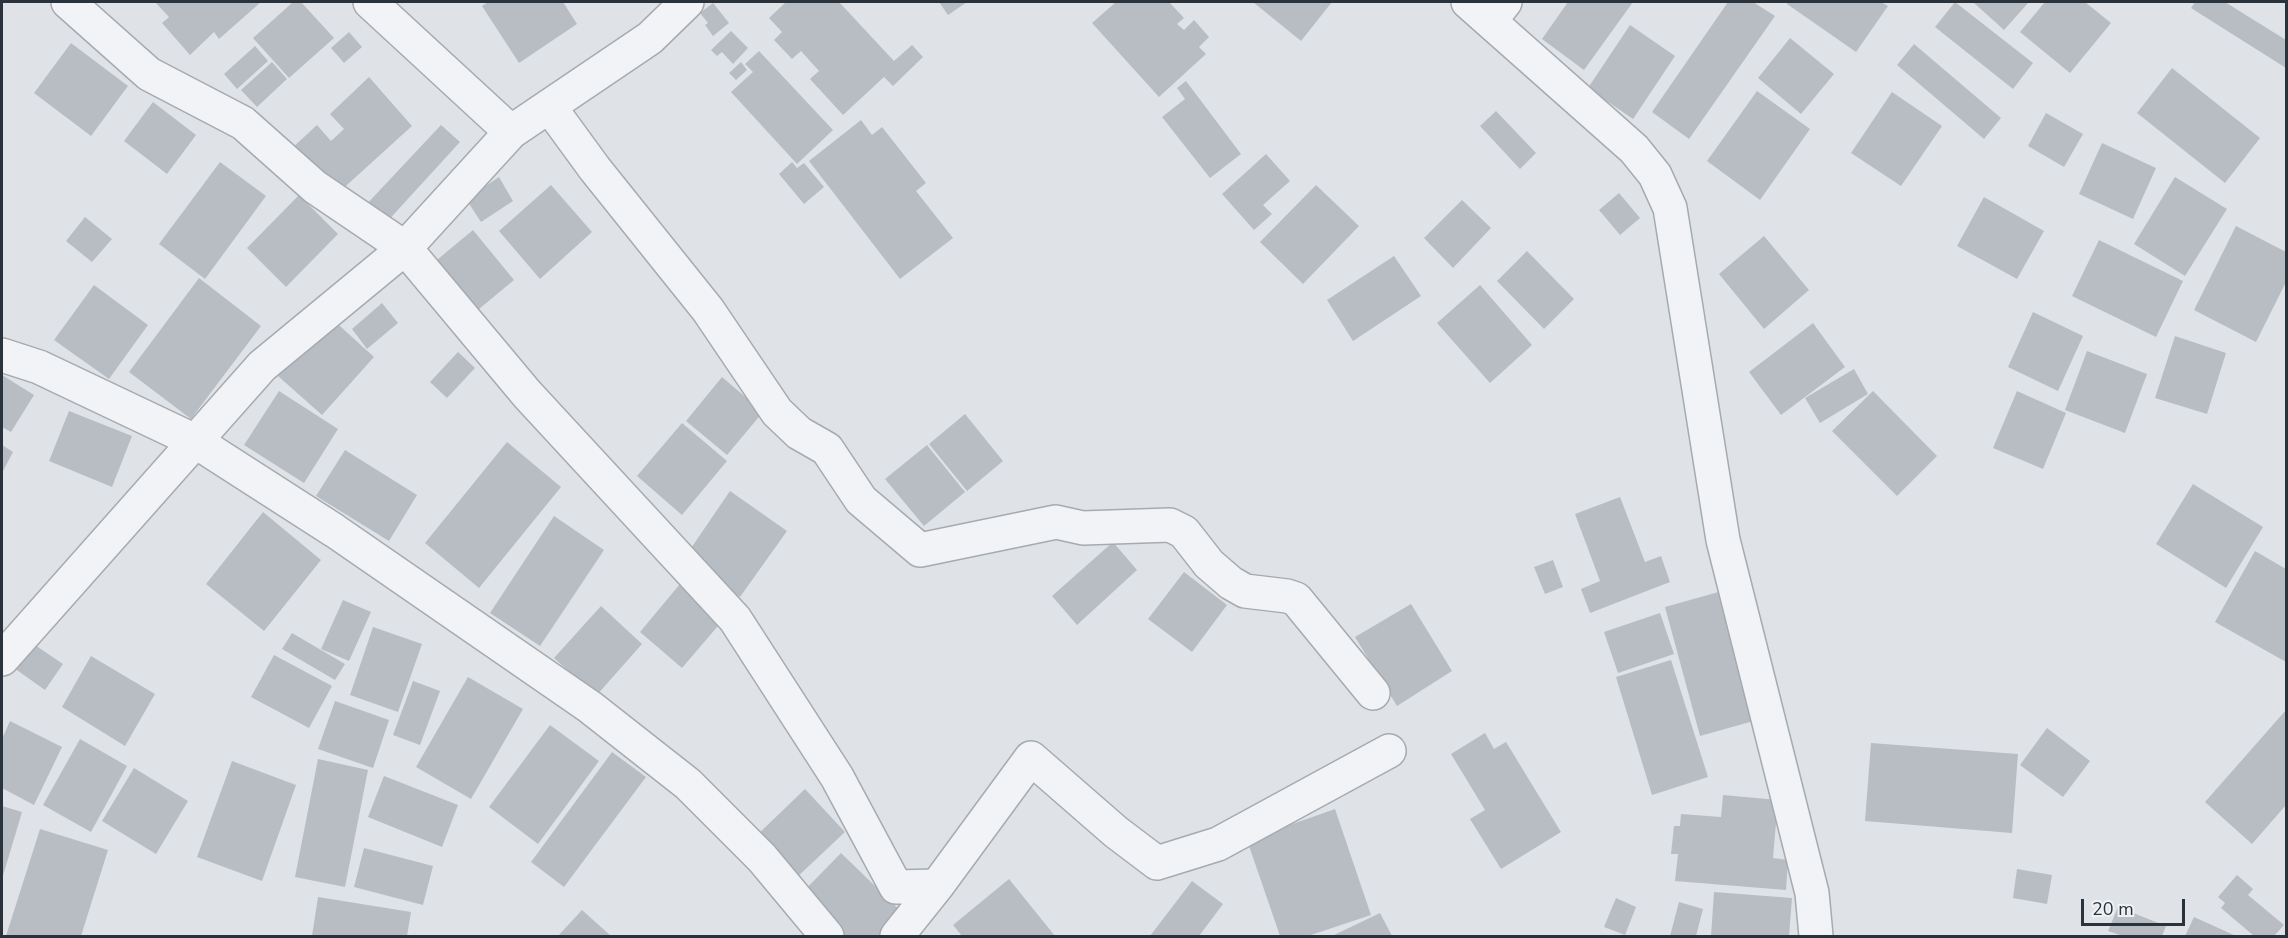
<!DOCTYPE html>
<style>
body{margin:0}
#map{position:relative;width:2288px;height:938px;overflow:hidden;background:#dfe3e7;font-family:"Nunito Sans",sans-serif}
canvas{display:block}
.frame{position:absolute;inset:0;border:3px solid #2a333c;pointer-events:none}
.scale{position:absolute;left:2081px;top:899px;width:104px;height:27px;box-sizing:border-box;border:3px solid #2a333c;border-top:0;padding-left:8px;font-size:18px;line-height:21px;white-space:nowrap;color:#2a333c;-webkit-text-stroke:4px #eef2f5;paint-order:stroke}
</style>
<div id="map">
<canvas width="2288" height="938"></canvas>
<div class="frame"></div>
<div class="scale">20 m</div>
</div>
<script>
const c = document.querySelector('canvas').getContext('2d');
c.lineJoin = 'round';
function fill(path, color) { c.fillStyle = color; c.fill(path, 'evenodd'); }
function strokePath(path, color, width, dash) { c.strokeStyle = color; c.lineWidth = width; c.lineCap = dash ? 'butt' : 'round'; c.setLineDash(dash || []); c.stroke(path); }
const building = new Path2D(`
 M155 2H261L219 39 214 32 190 55 162 23 169 17Z
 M293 2H301L334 38 289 78 253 38Z
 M488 2H563L577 24 519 63 482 6Z
 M786 2H839L894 61 912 45 923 57 893 86 884 77 843 115 810 79 819 71 801 51 792 59 774 40 782 32 769 18Z
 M939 2H967L948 15Z
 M1116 2H1169L1184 18 1177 24 1184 30 1194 20 1209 37 1199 47 1206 54 1159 97 1092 23Z
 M1253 2H1332L1301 41Z
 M1568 2H1633L1584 70 1542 39Z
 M1728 2H1753L1775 16 1689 139 1652 112Z
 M1788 2H1881L1888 6 1856 52 1787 4Z
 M1955 2 2033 63 2013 89 1935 27Z
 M1973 2H2029L2004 30Z
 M2045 2H2085L2111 23 2070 73 2020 32Z
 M2195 2H2225L2286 40V68L2191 8Z
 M713 3 729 23 713 36 705 25 708 23 700 13Z
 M1630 25 1675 56 1633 119 1588 88Z
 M731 31 748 48 733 64 722 52 717 56 711 50Z
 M349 32 362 47 344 63 331 48Z
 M1790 38 1834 74 1801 114 1758 78Z
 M71 43 128 86 91 136 34 93Z
 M1914 44 2001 118 1984 139 1897 65Z
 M255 46 268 61 237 89 224 74Z
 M759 51 833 130 797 164 731 92 753 72 745 64Z
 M272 62 287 79 257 107 241 90Z
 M741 62 747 70 736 80 729 73Z
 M2172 68 2260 138 2225 183 2137 113Z
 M369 77 412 126 337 194 290 150 317 125 331 141 344 129 330 114Z
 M1186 81 1241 154 1210 178 1162 117 1185 99 1177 88Z
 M1757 91 1810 129 1760 200 1707 161Z
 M1892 92 1942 126 1901 186 1851 153Z
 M153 102 196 135 167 174 124 141Z
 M1496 111 1536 153 1520 169 1480 126Z
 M2046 113 2083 134 2064 167 2028 146Z
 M861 120 872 135 882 127 926 183 916 191 953 238 900 279 809 161Z
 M441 125 460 142 384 225 364 207Z
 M2102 143 2156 168 2133 219 2079 194Z
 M1266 154 1290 181 1263 205 1272 214 1254 230 1222 194Z
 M220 162 266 196 205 279 159 244Z
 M792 162 797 168 804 163 824 187 804 204 779 174Z
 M499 177 513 201 481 222 466 199Z
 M2175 177 2227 209 2185 276 2134 244Z
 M551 185 592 232 540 279 499 231Z
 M1316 185 1359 226 1303 284 1260 242Z
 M1619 193 1640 218 1620 235 1599 210Z
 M299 195 338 234 286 287 247 248Z
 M1984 197 2044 231 2017 279 1957 246Z
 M1462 200 1491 228 1453 268 1424 238Z
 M85 217 112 239 92 262 66 241Z
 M2236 226 2286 252V282L2256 342 2194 310Z
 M473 230 514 280 467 319 426 269Z
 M1764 236 1809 290 1764 329 1719 274Z
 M2099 240 2183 281 2156 337 2072 296Z
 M1527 251 1574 299 1544 329 1497 281Z
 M1394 256 1421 296 1353 341 1327 300Z
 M199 278 261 326 191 419 129 372Z
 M94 285 148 325 109 379 54 340Z
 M1480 285 1532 345 1490 383 1437 323Z
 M382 303 398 323 367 349 352 329Z
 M2033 312 2083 336 2058 391 2008 367Z
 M330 317 374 357 322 415 278 376Z
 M1813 323 1845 367 1781 415 1749 372Z
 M2175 336 2226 353 2207 414 2155 398Z
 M2087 351 2147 374 2125 433 2065 410Z
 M458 352 475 368 447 398 430 382Z
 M1854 369 1868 394 1820 423 1805 398Z
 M2 375 34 395 11 432 2 427Z
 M722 377 763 412 727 455 686 421Z
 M279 391 338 429 304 483 244 445Z
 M1873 391 1937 456 1897 496 1832 431Z
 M2017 391 2066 413 2043 469 1993 448Z
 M69 411 132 436 112 487 49 461Z
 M965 414 1003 461 967 491 929 444Z
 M682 423 727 461 682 515 637 476Z
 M507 442 561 487 479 588 425 543Z
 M2 445 13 452 2 473Z
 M927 445 965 492 924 526 885 479Z
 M345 450 417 495 389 541 316 496Z
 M2193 484 2263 527 2226 588 2156 544Z
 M730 491 787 531 740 597 685 557Z
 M1620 497 1645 562 1661 556 1670 582 1590 613 1581 589 1600 581 1575 514Z
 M263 512 321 560 264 631 206 584Z
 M554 516 604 550 540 646 490 613Z
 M1113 542 1137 570 1077 625 1052 596Z
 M2255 551 2286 569V662L2215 622Z
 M1553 560 1563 587 1545 594 1534 567Z
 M1184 572 1227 605 1192 652 1148 619Z
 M680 584 723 620 682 668 640 632Z
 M1722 591 1757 720 1700 736 1665 607Z
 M343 600 371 612 349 661 321 649Z
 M1411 604 1452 671 1397 706 1355 637Z
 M601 606 642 644 596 696 554 658Z
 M1660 613 1674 654 1618 673 1604 632Z
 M373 627 422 644 398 712 350 695Z
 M292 633 345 664 335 680 282 649Z
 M32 643 63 664 45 690 14 668Z
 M274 655 332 686 309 728 251 697Z
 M91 656 155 694 125 746 62 707Z
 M1671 660 1708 777 1652 795 1616 677Z
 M468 677 523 709 471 799 416 767Z
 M413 681 440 691 420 745 393 735Z
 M335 701 389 720 373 768 318 749Z
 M2286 710V805L2252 844 2205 802Z
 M10 721 62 747 34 805 2 788V739Z
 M550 725 599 761 538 844 489 807Z
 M2047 728 2090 761 2063 797 2020 765Z
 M1485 733 1494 749 1506 742 1561 832 1501 869 1470 819 1485 810 1451 754Z
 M80 739 127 766 91 832 43 805Z
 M1871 743 2018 754 2012 833 1865 821Z
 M612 752 646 777 564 887 531 862Z
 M318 759 368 770 345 887 295 877Z
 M232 761 296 785 262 881 197 857Z
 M134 768 188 801 156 854 102 821Z
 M384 776 458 805 442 847 368 817Z
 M805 789 845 832 794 880 754 838Z
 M1723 795 1778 800 1773 858 1788 860 1786 890 1675 881 1678 854H1671L1674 826H1680L1681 814 1721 817Z
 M2 806 22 812 2 879Z
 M1335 809 1371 915 1308 936H1280L1247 840Z
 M40 829 108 850 81 936H6Z
 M364 848 433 866 423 905 354 887Z
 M841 853 906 916 886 936H839L798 897Z
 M2017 869 2052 875 2047 904 2013 898Z
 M2237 875 2253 889 2248 895 2284 925 2274 936H2254L2221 908 2225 903 2218 897Z
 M1009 879 1055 936H962L953 925Z
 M1192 881 1223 904 1199 936H1150Z
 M1714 892 1792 898 1789 936H1711Z
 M318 897 411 912 407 936H312Z
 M1616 898 1636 907 1625 935 1604 927Z
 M1679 902 1703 909 1696 936H1670Z
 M2118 907 2166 926 2162 936H2123L2108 931Z
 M582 910 611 936H558Z
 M1380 913 1392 936H1332Z
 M2194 917 2236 936H2185Z`);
const minor = new Path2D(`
 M68 2 149 74 243 123 315 187 405 248 527 394 735 619 837 777 896 887 937 886 1031 758 1116 832 1157 863 1218 844 1389 751
 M370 2 511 132
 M1490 21 1505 2
 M549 106 595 169 708 310 777 412 799 433 827 449 861 500 920 550 1056 522 1083 528 1170 525 1184 532 1209 564 1231 583 1245 591 1287 596 1296 599 1373 693
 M2 355 39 367 195 441 335 531 590 707 688 784 762 858 827 936
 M2 659 262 366 405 248 511 132 650 38 687 2
 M897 936 937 886`);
const tertiary = new Path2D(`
 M1468 2 1634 149 1655 175 1670 208 1723 540 1812 893 1816 936`);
fill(building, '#b7bdc3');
strokePath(minor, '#a5abb0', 36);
strokePath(tertiary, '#a5abb0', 36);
strokePath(minor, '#f1f3f6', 33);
strokePath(tertiary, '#f1f3f6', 33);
</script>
